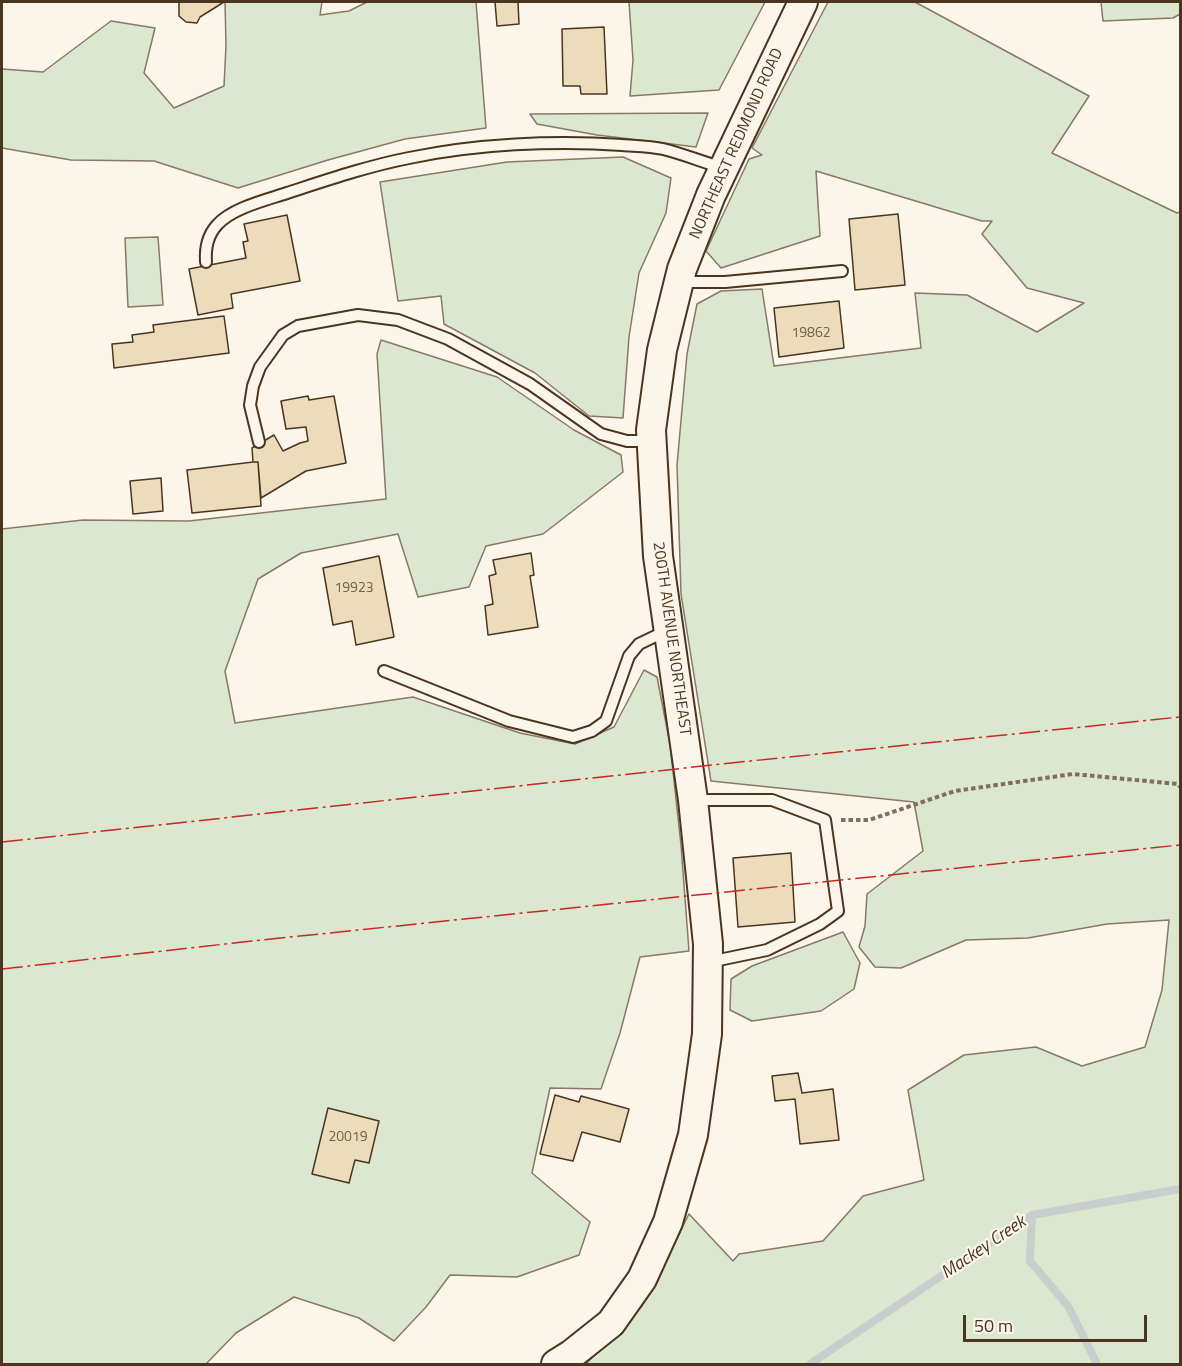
<!DOCTYPE html>
<style>
body{margin:0}
#map{position:relative;width:1182px;height:1366px;overflow:hidden;background:#fbf6e9;font-family:"Titillium Web",sans-serif}
canvas{display:block}
.frame{position:absolute;inset:0;border:3px solid #4a3520;pointer-events:none}
.scale{position:absolute;left:963px;top:1315px;width:184px;height:27px;box-sizing:border-box;border:3px solid #4a3520;border-top:0;padding-left:8px;font-size:18px;line-height:21px;white-space:nowrap;color:#4a3520;-webkit-text-stroke:4px #fbf6e9;paint-order:stroke}
</style>
<div id="map">
<canvas width="1182" height="1366"></canvas>
<div class="frame"></div>
<div class="scale">50 m</div>
</div>
<script>
const c = document.querySelector('canvas').getContext('2d');
c.lineJoin = 'round';
function fill(path, color) { c.fillStyle = color; c.fill(path, 'evenodd'); }
function strokePath(path, color, width, dash) { c.strokeStyle = color; c.lineWidth = width; c.lineCap = dash ? 'butt' : 'round'; c.setLineDash(dash || []); c.stroke(path); }
function write(font, color, halo, rows, align = 'center') {
  c.font = font + ' "Titillium Web",sans-serif'; c.lineWidth = 4.5; c.setLineDash([]); c.textBaseline = 'middle'; c.strokeStyle = halo; c.fillStyle = color; for (const [text, x, y, turn = 0] of rows) {
    c.save(); c.translate(x, y); c.rotate((+turn || 0) * Math.PI / 180); c.textAlign = isNaN(turn) ? turn : align; if (halo) c.strokeText(text, 0, 0); c.fillText(text, 0, 0); c.restore();
  }
}
const green = new Path2D(`
 M225 2H322L320 15 349 11 367 2H476L486 128 405 139 328 160 238 188 154 161 71 160 2 148V69L43 72 111 21 155 28 144 73 174 108 224 86 226 46Z
 M629 2H765L719 90 630 96 633 60Z
 M828 2H915L1089 96 1052 153 1177 213 1180 212V1364H586L642 1306 689 1214 733 1261 739 1254 823 1241 863 1196 924 1180 908 1090 964 1055 1036 1047 1082 1066 1145 1047 1162 990 1169 920 1107 924 1028 938 966 940 901 968 875 967 859 947 865 926 867 894 923 851 914 802 711 781 681 594 677 465 687 354 697 304 721 291 762 289 774 366 921 348 915 293 967 295 1037 332 1084 303 1027 288 982 234 992 221H982L816 171 820 236 721 268 706 251 749 159 762 155 752 148Z
 M1101 2H1180V14L1173 18 1103 21Z
 M708 113 696 147 597 135 537 124 530 114Z
 M623 157 671 178 666 213 639 273 629 337 623 418 589 416 535 373 444 324 441 296 398 301 380 182 507 162Z
 M158 237 163 305 128 307 125 238Z
 M381 340 497 377 574 430 621 455 623 472 543 534 486 546 469 587 418 597 398 534 301 553 258 579 225 671 235 723 413 697 520 733 575 744 614 727 644 670 657 677 670 744 681 845 689 951 640 957 620 1033 601 1089 550 1088 532 1173 590 1222 579 1255 517 1277 450 1275 426 1307 394 1341 359 1318 294 1297 236 1333 206 1364H2V529L83 520 189 521 386 499 377 354Z
 M843 932 860 963 854 989 821 1011 752 1021 730 1010 731 979 752 966Z`);
const stream = new Path2D(`
 M1032 1215 1030 1261 1068 1306 1097 1364
 M810 1364 1032 1215 1180 1189`);
const building = new Path2D(`
 M179 2H224L200 17 197 23 186 22 179 16Z
 M495 2H518L519 24 497 26Z
 M604 27 607 94H581L580 86H563L562 29Z
 M898 214 905 285 855 290 849 219Z
 M287 215 300 281 231 294 233 308 198 315 189 269 246 258 243 242 248 241 244 224Z
 M839 301 844 348 779 357 774 308Z
 M224 316 229 353 114 368 112 344 133 342 132 335 154 332 153 325Z
 M308 396 309 400 334 396 346 463 306 471 261 498 258 462H253L252 448 274 435 283 451 300 443 308 441 306 427 286 429 281 401Z
 M253 462H258L261 506 192 513 187 470Z
 M161 478 163 511 133 514 130 481Z
 M531 553 534 575 530 576 538 627 488 635 485 606 493 604 489 576 496 574 493 560Z
 M379 556 394 637 356 645 352 621 333 625 323 568Z
 M791 853 795 922 738 927 733 858Z
 M798 1073 802 1093 833 1089 839 1140 800 1144 795 1099 775 1101 772 1076Z
 M555 1095 579 1102 581 1096 629 1109 620 1142 582 1132 573 1161 540 1154Z
 M328 1108 379 1121 369 1163 355 1160 349 1183 312 1174Z`);
const path = new Path2D(`
 M841 820H869L955 791 1073 774 1178 784 1180 787`);
const service = new Path2D(`
 M206 262C205 248 207 236 217 225 232 208 266 200 287 193 327 180 368 166 409 158 475 144 555 140 622 145 635 146 650 146 663 149 683 154 703 162 723 168
 M681 282H725L842 271
 M259 442 250 405 253 386 260 367 283 335 298 326 358 315 398 320 448 339 530 384 601 434 627 441H649
 M384 671 509 721 573 737 592 731 606 721 629 656 639 644 668 630
 M693 800H772L825 820 838 911 820 924 767 950 709 962`);
const tertiary = new Path2D(`
 M556 1364 572 1354 611 1323 642 1279 668 1222 693 1135 707 1034 708 944 693 800 658 556 651 430 662 350 682 269 711 195 803 2`);
const power = new Path2D(`
 M2 842 731 763 1180 717
 M2 969 252 941 1180 845`);
const numberNames = [
 ["19862",811,334],
 ["19923",354,589],
 ["20019",348,1138]
];
const streetNames = [
 ["NORTHEAST REDMOND ROAD",737,144,-66],
 ["200TH AVENUE NORTHEAST",671,639,82]
];
const waterNames = [
 ["Mackey Creek",984,1248,-34]
];
fill(green, '#dce7d0');
strokePath(green, '#887966', 1.5);
strokePath(stream, '#c9cecd', 8);
fill(building, '#ecdcbc');
strokePath(building, '#4a3520', 1.5);
strokePath(service, '#4a3520', 14);
strokePath(tertiary, '#4a3520', 32);
strokePath(path, '#7f6f5c', 4, [4.5, 3]);
strokePath(service, '#fbf6e9', 10);
strokePath(tertiary, '#fbf6e9', 28);
strokePath(power, '#c62828', 1.5, [21, 4.5, 3, 4.5]);
write('14px', '#725f47', null, numberNames);
write('16px', '#4a3520', '#fbf6e9', streetNames);
write('italic 18px', '#4a3520', '#fbf6e9', waterNames);
</script>
